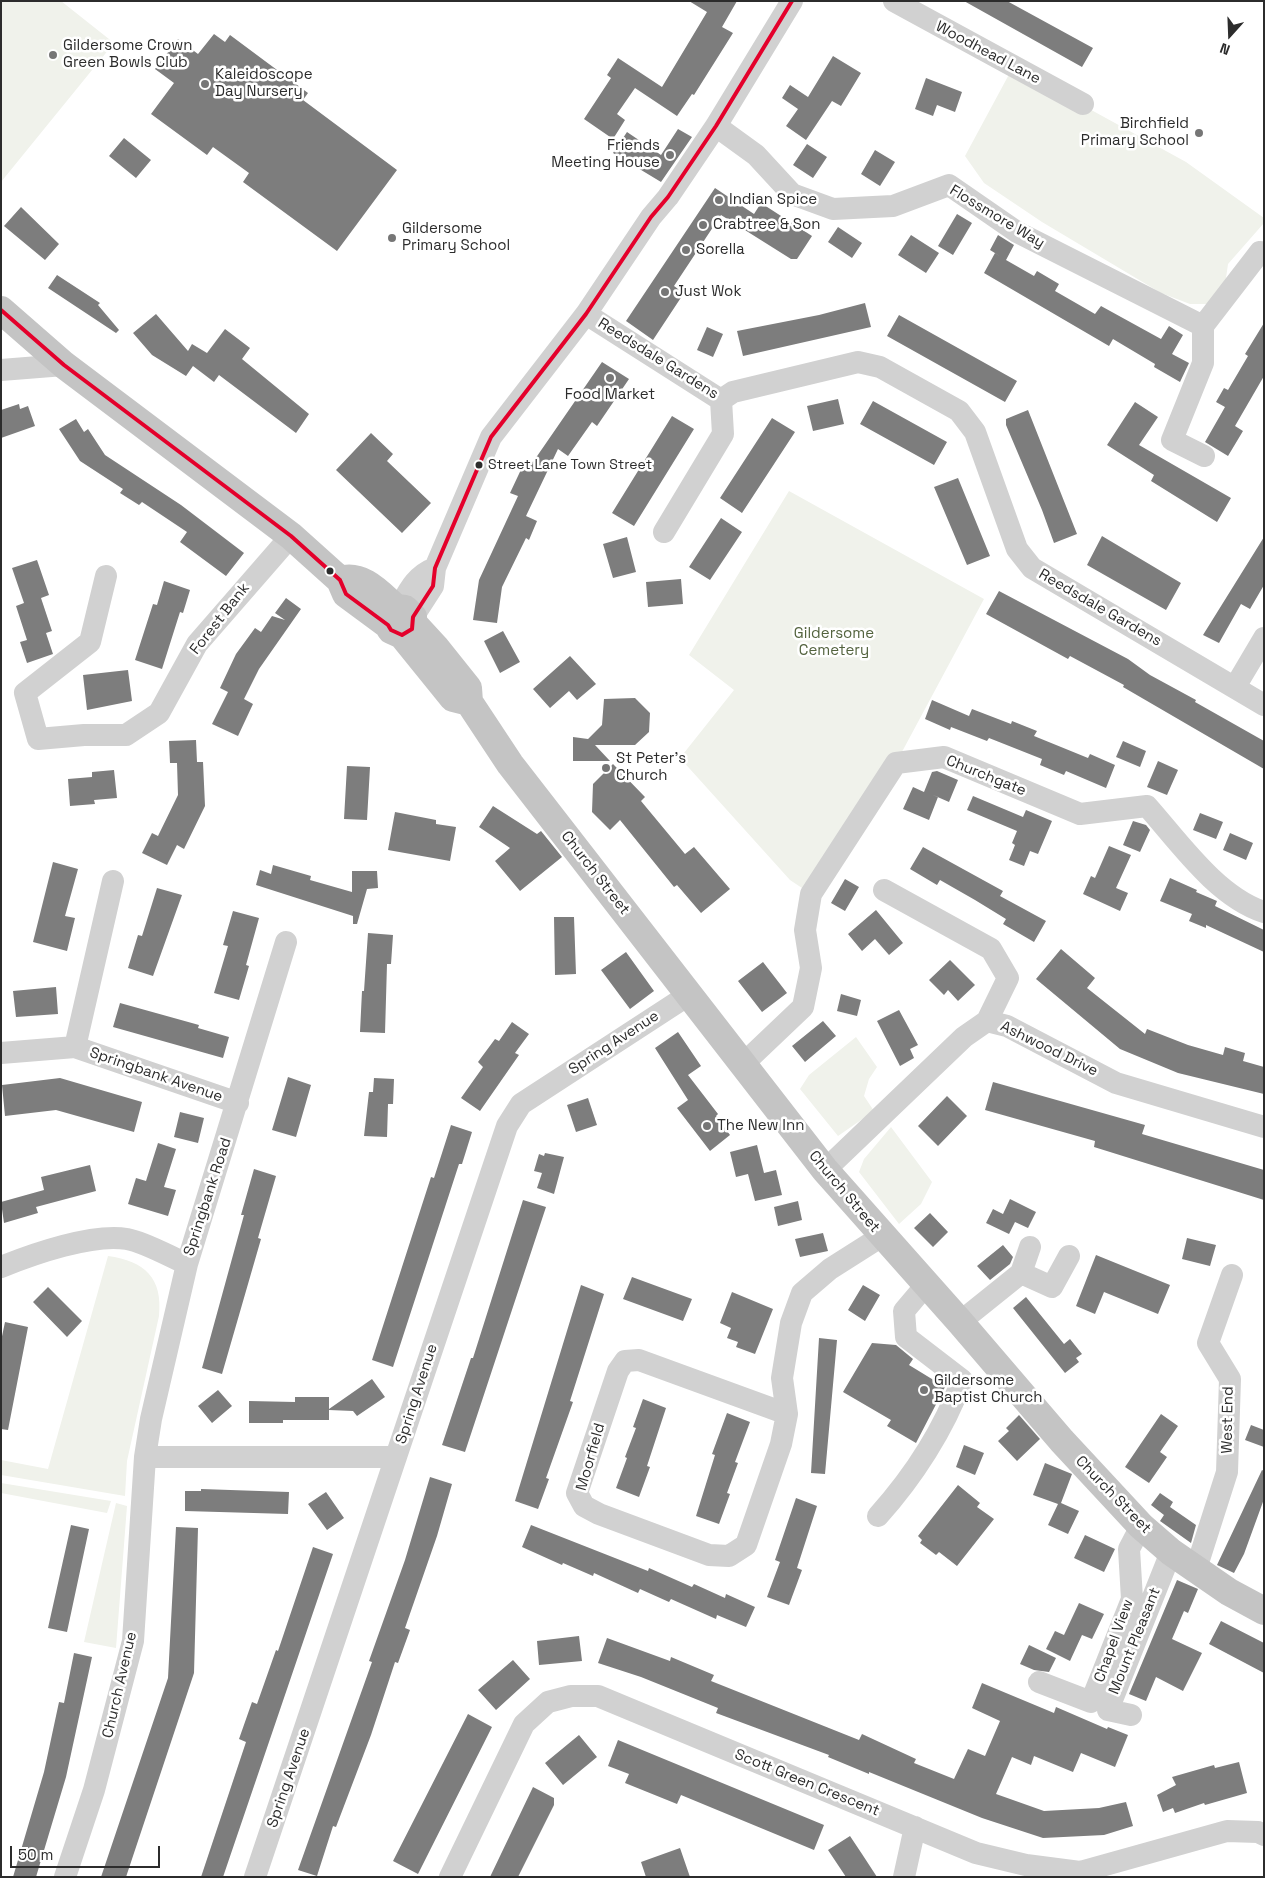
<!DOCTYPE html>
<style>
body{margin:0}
#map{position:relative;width:1265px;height:1878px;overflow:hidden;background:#fff;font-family:"Space Grotesk",sans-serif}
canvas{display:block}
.frame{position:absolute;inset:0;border:2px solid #2c2c2c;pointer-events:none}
.north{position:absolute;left:1205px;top:10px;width:50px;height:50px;-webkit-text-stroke:4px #fff;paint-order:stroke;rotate:200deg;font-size:14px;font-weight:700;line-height:20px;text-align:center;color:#2c2c2c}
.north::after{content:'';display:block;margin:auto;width:18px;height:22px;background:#2c2c2c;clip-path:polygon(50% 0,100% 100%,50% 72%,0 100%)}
.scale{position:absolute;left:10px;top:1846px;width:150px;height:22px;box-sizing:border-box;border:2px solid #2c2c2c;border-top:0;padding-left:6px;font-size:15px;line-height:18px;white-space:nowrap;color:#2c2c2c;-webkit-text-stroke:4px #fff;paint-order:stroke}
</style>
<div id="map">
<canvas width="1265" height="1878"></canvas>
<div class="frame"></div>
<div class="north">N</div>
<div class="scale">50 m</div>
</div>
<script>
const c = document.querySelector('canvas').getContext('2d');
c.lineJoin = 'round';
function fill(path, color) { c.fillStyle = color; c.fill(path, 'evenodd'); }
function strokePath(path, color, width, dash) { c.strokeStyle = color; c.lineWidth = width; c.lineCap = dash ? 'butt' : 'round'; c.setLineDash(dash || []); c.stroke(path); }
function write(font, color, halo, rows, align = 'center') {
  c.font = font + ' "Space Grotesk",sans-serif'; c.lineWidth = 5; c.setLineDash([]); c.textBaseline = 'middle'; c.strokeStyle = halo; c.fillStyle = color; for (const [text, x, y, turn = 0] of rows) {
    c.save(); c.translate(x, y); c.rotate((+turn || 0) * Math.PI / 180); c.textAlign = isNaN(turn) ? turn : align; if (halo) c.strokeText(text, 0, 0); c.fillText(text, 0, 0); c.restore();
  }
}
const green = new Path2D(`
 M1 1H61L114 43 1 182Z
 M1013 67 1186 162 1264 218V223L1228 264 1225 285 1208 304H1190L1161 293 1042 222 984 183 965 156Z
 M789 491 984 599 896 763 811 894 790 880 680 758 734 690 689 655Z
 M856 1037 877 1067 869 1079 864 1096 874 1111 838 1136 800 1089 809 1075Z
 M891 1127 932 1182 921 1204 899 1224 859 1172 864 1159Z
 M108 1256C145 1261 163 1278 159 1316L127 1461 125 1496 1 1475V1460L48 1469Z
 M1 1483 111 1501 107 1513 1 1493Z
 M116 1503 127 1506 116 1648 84 1642Z`);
const building = new Path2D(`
 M689 1H737L722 27 733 33 694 95 692 94 677 116 635 88 617 114 625 120 613 139 584 119 611 78 607 75 618 58 662 87 707 12Z
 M964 1H1007L1093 48 1082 67Z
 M214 34 225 42 230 35 308 93 303 100 397 170 337 251 243 182 249 173 213 147 207 155 151 114 174 83 155 69 178 39 198 54Z
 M833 56 861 73 841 106 832 101 806 140 786 126 798 109 782 98 790 85 808 97Z
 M926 78 962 92 955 112 937 105 933 116 915 109Z
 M678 129 692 137 661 182 613 153 627 132 661 155Z
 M124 138 151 160 136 178 109 156Z
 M807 144 827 157 813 178 793 165Z
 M875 150 895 162 880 186 861 174Z
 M715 188 754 214 761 203 812 236 797 259H791L721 215 674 286 684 293 653 340 626 321Z
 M21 207 59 244 45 260 4 226Z
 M957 214 972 223 953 255 938 246Z
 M838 227 862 243 852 258 828 242Z
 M911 235 939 253 926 273 898 255Z
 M998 235 1014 245 1006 260 1034 276 1037 271 1059 284 1055 291 1095 314 1101 306 1161 339 1169 326 1183 335 1172 354 1189 363 1180 382 1154 367 1155 364 1113 339 1109 346 984 273 995 253 1003 258 990 250Z
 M57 275 100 303 98 305 119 330 116 333 48 288Z
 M865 303 871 327 743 356 737 331 819 315Z
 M156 314 188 351 192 344 207 353 225 329 250 348 242 359 309 414 296 433 219 375 214 382 193 366 186 376 152 355 133 333Z
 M899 315 1017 381 1005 402 887 336Z
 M1264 323V376L1235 426 1243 431 1228 456 1205 442 1225 407 1216 402 1224 388 1228 390 1248 356 1245 354Z
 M707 327 723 334 713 357 697 350Z
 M602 362 629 379 597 426 592 422 568 456 558 449 526 516 537 521 529 540 526 538 502 587 497 623 473 620 479 580 518 496 510 493 526 459 533 462Z
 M838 399 844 424 813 431 807 406Z
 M873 401 947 442 934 465 860 424Z
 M1135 402 1158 417 1139 445 1231 498 1217 522 1151 481 1154 475 1107 445Z
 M19 404 20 409 28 406 35 426 1 438V410Z
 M1028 410 1077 534 1054 543 1042 510 1006 425V419Z
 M672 416 694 429 634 526 612 513Z
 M772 418 795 432 742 513 720 498Z
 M76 419 84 432 88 429 105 455 181 505 244 553 226 576 180 542 187 532 142 502 139 505 120 493 123 489 80 461 59 429Z
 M371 433 393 454 387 461 431 503 402 533 336 470Z
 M958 478 990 556 967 565 934 487Z
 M721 518 742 532 710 580 689 567Z
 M1102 536 1181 583 1166 610 1087 565Z
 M627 537 636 572 613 578 603 544Z
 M1264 537V585L1250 609 1241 604 1219 643 1203 635Z
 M37 560 49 595 41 598 52 631 46 633 53 654 27 663 20 642 27 640 16 606 24 603 12 568Z
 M681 579 683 604 648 607 646 582Z
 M164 581 190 590 183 613 180 612 162 669 135 660 153 604 157 605Z
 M999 591 1128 659 1150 675 1196 700 1195 702 1264 741V769L1123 687 1124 685 1070 656 1068 659 986 614Z
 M286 598 301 609 259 669 244 699 253 704 238 736 212 724 228 692 220 688 236 654 255 628 261 632 272 616 285 620 275 613Z
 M503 631 520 662 500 673 484 641Z
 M570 656 596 684 577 700 569 691 550 708 533 689Z
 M128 670 132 701 87 710 83 675Z
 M635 698 650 713 649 732 635 745H595L610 761H573V737L588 739 602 725 604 699Z
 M932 700 969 716 972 709 1011 724 1012 721 1037 731 1034 736 1088 758 1090 754 1115 765 1106 788 1066 771 1064 775 1040 765 1042 759 989 738 987 741 951 727 950 730 925 719Z
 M196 740 197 762H203L205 806 184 849 177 845 167 865 142 853 152 833 158 836 178 795 177 763H170L169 741Z
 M1123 741 1146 751 1140 767 1116 757Z
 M1158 761 1178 770 1167 795 1147 787Z
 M613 764 645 797 641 801 685 854 694 847 730 889 701 913 677 885 674 887 620 820 610 830 592 812 593 784Z
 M347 766 370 767 367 820 344 819Z
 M114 770 117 798 94 800 95 804 70 806 68 779 92 777V772Z
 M937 771 958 780 949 802 933 795 938 797 929 820 903 809 913 787 924 792 932 772Z
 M973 796 1023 817 1026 810 1052 821 1038 854 1030 851 1024 866 1009 860 1015 845 1012 843 1017 831 967 810Z
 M493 806 537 834 541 831 562 857 520 891 495 861 510 848 479 827Z
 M395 812 436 820V824L456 827 450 861 388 850Z
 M1200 813 1223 822 1216 839 1193 830Z
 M1133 821 1146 825 1150 830 1140 852 1123 845Z
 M1230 833 1253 843 1246 860 1223 850Z
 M1109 846 1131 855 1116 888 1128 893 1120 911 1083 894 1091 876 1095 878Z
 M923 847 1003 891 1000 896 1046 921 1034 942 1003 924 1006 919 975 900 940 880 937 885 910 869Z
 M53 862 78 869 65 916 75 918 67 951 33 942Z
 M273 865 311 876 310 880 352 892V871H377L378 888 367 889 357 924H353V916L256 885 260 870 271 874Z
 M1170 878 1197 890 1196 892 1217 901 1215 906 1264 930V952L1206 925V928L1189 921 1192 914 1160 901Z
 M845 879 859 887 845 911 831 903Z
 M157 888 182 895 153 976 128 968 138 935 142 936Z
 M876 910 903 943 889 955 875 939 862 951 848 934Z
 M233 911 259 918 246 965 249 966 239 1000 214 993 228 946 223 945Z
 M554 917H574L576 974 555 975Z
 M368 933 393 935 391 964H387L385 1033 360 1032 362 991H364Z
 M1061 949 1095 978 1087 988 1145 1034 1147 1029 1188 1045 1223 1055 1225 1047 1245 1053 1243 1061 1264 1067V1094L1178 1073 1120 1049 1036 979Z
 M626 952 654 991 630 1009 601 970Z
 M950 960 975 985 958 1001 948 990 944 995 929 980Z
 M763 962 787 993 762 1012 738 981Z
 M56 987 58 1014 16 1017 13 991Z
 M841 994 861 1000 857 1016 837 1011Z
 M120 1003 199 1025 198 1028 229 1037 223 1058 113 1027Z
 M899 1010 918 1045 910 1049 914 1058 900 1066 877 1021Z
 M823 1021 836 1036 805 1062 792 1046Z
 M512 1022 529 1034 515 1053 519 1055 480 1111 461 1098 483 1067 478 1062 495 1039 499 1041Z
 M678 1032 701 1066 688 1075 718 1114 716 1116 730 1135 710 1151 677 1108 688 1100 655 1048Z
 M288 1077 311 1085 296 1137 272 1130Z
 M60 1078 142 1102 134 1132 56 1110 5 1116 2 1085Z
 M374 1078 394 1079 393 1104H388L387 1137 364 1136 369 1092H373Z
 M993 1082 1145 1125 1142 1134 1264 1170V1200L1094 1147 1095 1141 985 1110Z
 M947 1096 967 1116 938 1146 918 1126Z
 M588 1098 597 1125 576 1132 567 1105Z
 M180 1112 204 1118 198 1143 174 1137Z
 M451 1125 472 1132 462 1164H459L393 1367 372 1360 431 1177 434 1178Z
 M158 1143 176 1149 164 1187 176 1190 168 1216 128 1204 136 1178 146 1181Z
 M757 1145 764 1173 776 1170 782 1195 755 1201 748 1174 736 1177 730 1152Z
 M545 1153 564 1157 554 1194 537 1188 542 1173 534 1171 539 1154 544 1156Z
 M90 1165 96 1191 36 1207 38 1213 4 1223 1 1202 44 1190 41 1177Z
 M254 1169 276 1176 258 1238 261 1239 222 1374 202 1368 244 1215H241Z
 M1010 1199 1036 1212 1028 1228 1015 1222 1009 1234 986 1223 993 1209 1003 1214Z
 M523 1200 546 1207 465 1452 442 1445 471 1358H473Z
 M798 1201 802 1220 778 1226 774 1207Z
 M930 1213 948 1232 933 1247 914 1228Z
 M823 1233 828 1251 800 1257 795 1239Z
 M1187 1238 1216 1245 1210 1266 1182 1259Z
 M1003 1245 1013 1257 1010 1264 990 1280 977 1266Z
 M1096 1255 1170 1285 1158 1314 1104 1292 1095 1314 1076 1306Z
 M632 1277 692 1299 683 1321 623 1299Z
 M581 1285 604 1294 570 1401 573 1402 546 1478 549 1479 538 1509 515 1501Z
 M863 1285 880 1295 865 1321 848 1310Z
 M48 1287 82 1321 67 1337 33 1302Z
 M732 1292 773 1309 755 1354 736 1347 738 1342 727 1338 731 1328 720 1323Z
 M1026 1297 1064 1344 1070 1339 1082 1354 1076 1358 1079 1362 1065 1373 1013 1308Z
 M5 1322 28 1327 8 1430 1 1429V1341Z
 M819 1338 837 1340 825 1474 811 1473Z
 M872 1343 896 1345 913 1359 909 1365 945 1387 916 1443 887 1426 891 1420 843 1392Z
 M372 1379 385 1397 357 1416 353 1411 329 1410V1420H283V1423H249V1401L295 1402V1397H329V1409Z
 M218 1390 232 1406 212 1423 198 1406Z
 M643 1399 666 1408 647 1466 650 1467 639 1497 616 1488 627 1458 625 1457 636 1428 633 1427Z
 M727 1413 750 1422 735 1462 738 1463 727 1493 730 1494 719 1524 696 1516 715 1455 712 1454Z
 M1161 1414 1178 1426 1160 1452 1167 1457 1149 1483 1125 1467Z
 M1019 1415 1040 1439 1017 1461 998 1441 1009 1431 1006 1428Z
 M1251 1425 1264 1430V1447L1245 1440Z
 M964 1445 984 1453 975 1475 956 1467Z
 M1045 1463 1072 1474 1061 1503 1079 1511 1068 1534 1048 1525 1058 1504 1033 1495Z
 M1262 1470 1264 1471V1499L1244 1554 1234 1573 1217 1565Z
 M430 1477 452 1484 437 1536 405 1628 410 1630 398 1663 395 1662 371 1735 336 1827 333 1826 317 1876 298 1870 372 1662 369 1661 405 1560Z
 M958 1485 980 1503 977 1507 994 1519 957 1566 939 1552 936 1555 920 1543 922 1540 918 1536Z
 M201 1489 289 1492 288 1514 185 1511V1491H201Z
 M326 1492 344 1518 327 1530 308 1504Z
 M1160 1493 1173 1502 1170 1507 1196 1525 1191 1543 1160 1521 1164 1515 1151 1505Z
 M796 1498 817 1506 797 1568 802 1570 789 1605 767 1597 780 1562 775 1560Z
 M71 1525 89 1529 67 1632 48 1628Z
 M531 1525 648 1571 649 1568 692 1587 694 1584 725 1598 726 1594 755 1607 746 1627 717 1615 716 1619 671 1599 669 1602 640 1589 638 1593 594 1573 593 1576 563 1563 562 1565 522 1547Z
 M176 1527 198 1528 194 1673 126 1877H101L168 1678Z
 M1085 1535 1115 1549 1104 1572 1074 1558Z
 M313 1547 333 1554 223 1877H201L246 1742 239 1739 252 1702 257 1704 276 1650 278 1651Z
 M1177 1580 1198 1589 1188 1613 1184 1611 1172 1639 1202 1653 1183 1691 1156 1677 1146 1701 1129 1694Z
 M1079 1603 1104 1614 1092 1639 1082 1635 1070 1661 1046 1649 1055 1631 1064 1635Z
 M1221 1621 1264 1643V1673L1209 1644Z
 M579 1636 582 1661 539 1665 537 1641Z
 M607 1638 670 1661 671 1657 714 1675 711 1681 859 1740 862 1734 916 1759 914 1763 954 1779 968 1749 985 1756 1000 1721 972 1708 982 1683 1054 1713 1056 1707 1107 1729 1108 1727 1128 1735 1115 1767 1081 1753 1073 1772 1034 1756 1031 1765 1012 1757 996 1794 1044 1811 1099 1808 1126 1802 1133 1826 1104 1835 1043 1838 982 1818 869 1772V1774L828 1757 829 1755 716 1713 718 1708 641 1677 598 1663Z
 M1029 1645 1056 1658 1049 1672 1034 1670 1020 1664Z
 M74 1653 92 1657 66 1777 36 1877H13L44 1772 59 1702 64 1703Z
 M513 1660 530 1679 496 1710 478 1690Z
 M468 1714 492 1727 418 1874 393 1861Z
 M579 1735 597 1757 563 1785 545 1763Z
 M618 1740 824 1825 814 1850 681 1795 677 1804 625 1783 629 1774 608 1766Z
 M1239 1762 1247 1793 1205 1805 1204 1803 1175 1813 1173 1808 1163 1812 1157 1795 1176 1785 1172 1777 1214 1765 1215 1768Z
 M533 1787 554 1798V1805L518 1877H490Z
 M850 1836 862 1854 877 1877H846L828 1850Z
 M680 1848 690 1877H646L641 1862Z`);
const minor = new Path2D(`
 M894 1 1083 104
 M716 126 756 155 792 194 833 209 893 206 949 185 1017 232 1203 326V363L1172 440 1204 456
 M586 314 721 400 733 392 858 362 880 367 959 411 975 432 1017 549 1032 568 1264 705
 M1203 326 1260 252
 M1 370 64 365
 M664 532 723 434 721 400
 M106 576 90 642 25 693 38 739 84 735H126L159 713 197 644 291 536
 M399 608C409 590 416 575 435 568
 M413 617 433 586 435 568 491 437 586 314 651 217 668 197 716 126 792 1
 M1235 687 1264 638
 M884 890 991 949 1008 978 987 1021
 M75 1047 113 881
 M1 1053 75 1047 238 1103
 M742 1065 803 1007 811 968 805 930 811 894 896 763 944 757 1080 814 1147 806C1179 842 1217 897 1264 912
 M825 1170 964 1037 987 1021 1007 1026 1116 1083 1264 1127
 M1 1267C33 1254 93 1233 127 1239 147 1243 168 1256 187 1264L286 942
 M1021 1273 1030 1247
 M960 1322 1021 1273 1052 1287 1069 1256
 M787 1414 639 1360 625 1361 618 1371 577 1493 584 1506 599 1514 709 1555 729 1556 746 1545 781 1444 787 1414 782 1378 791 1323 802 1293 830 1269 882 1236
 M145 1457H396
 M878 1516C913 1477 944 1429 962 1380L906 1337 904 1311 926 1285
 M1196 1569 1227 1472 1230 1379 1208 1343 1232 1275
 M1039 1682 1091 1702 1132 1599 1129 1549 1141 1526
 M1131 1715 1108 1710 1171 1552
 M65 1877 94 1790 133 1641 145 1457 151 1419 187 1264
 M255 1877 507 1126 521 1104 690 994
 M450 1877 524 1724 548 1702 571 1696H598L976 1853 1026 1865 1080 1872 1227 1831 1258 1832 1264 1835
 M904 1877 915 1827`);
const major = new Path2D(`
 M1 310 64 365 291 536 340 580 346 594 388 625 391 630 402 635C411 631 414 627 413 617L405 609 396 608 388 615V625
 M340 580C363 573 380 594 396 608
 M413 623 436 648 468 688 469 702 510 764 825 1170 960 1322 1062 1441 1141 1526 1171 1552 1229 1592 1264 1611
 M402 635 453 698 469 702`);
const bus1 = new Path2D(`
 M1 310 64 365 291 536 340 580 346 594 388 625 391 630 402 635 412 629 413 617 433 586 435 568 491 437 586 314 651 217 668 197 716 126 792 1`);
const markers = [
 [53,55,5,"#767676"],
 [205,84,5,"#767676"],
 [1199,133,5,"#767676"],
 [670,155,5,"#767676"],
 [719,200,5,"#767676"],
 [703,225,5,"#767676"],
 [392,238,5,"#767676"],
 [686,250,5,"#767676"],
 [665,292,5,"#767676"],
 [610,378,5,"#767676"],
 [479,465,4.5,"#2c2c2c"],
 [330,571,4.5,"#2c2c2c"],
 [606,768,5,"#767676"],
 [707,1126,5,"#767676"],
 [924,1390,5,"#767676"]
];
const busNames = [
 ["Street Lane Town Street",488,465]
];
const poiNames = [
 ["Gildersome Crown",63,46],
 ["Green Bowls Club",63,63],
 ["Kaleidoscope",215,75],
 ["Day Nursery",215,92],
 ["Birchfield",1189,124,"right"],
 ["Primary School",1189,141,"right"],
 ["Friends",660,146,"right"],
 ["Meeting House",660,163,"right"],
 ["Indian Spice",729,200],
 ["Crabtree & Son",713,225],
 ["Gildersome",402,229],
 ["Primary School",402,246],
 ["Sorella",696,250],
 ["Just Wok",675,292],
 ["Food Market",610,395,"center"],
 ["St Peter's",616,759],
 ["Church",616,776],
 ["The New Inn",717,1126],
 ["Gildersome",934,1381],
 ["Baptist Church",934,1398]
];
const streetNames = [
 ["Woodhead Lane",988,53,28],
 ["Flossmore Way",997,217,31],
 ["Reedsdale Gardens",658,359,32],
 ["Reedsdale Gardens",1100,608,30],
 ["Forest Bank",220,619,-52],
 ["Churchgate",986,776,22],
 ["Church Street",595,873,52],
 ["Spring Avenue",614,1043,-33],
 ["Ashwood Drive",1049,1049,26],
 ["Springbank Avenue",156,1075,19],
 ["Church Street",844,1192,50],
 ["Springbank Road",208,1197,-72],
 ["Spring Avenue",417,1394,-72],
 ["West End",1228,1420,-89],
 ["Moorfield",591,1457,-74],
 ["Church Street",1113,1495,46],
 ["Chapel View",1114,1641,-70],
 ["Mount Pleasant",1135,1641,-68],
 ["Church Avenue",120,1685,-77],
 ["Spring Avenue",289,1778,-71],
 ["Scott Green Crescent",807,1783,22]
];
const parkNames = [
 ["Gildersome",834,634],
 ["Cemetery",834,651]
];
fill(green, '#f0f2eb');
fill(building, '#7d7d7d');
strokePath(minor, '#d1d1d1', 22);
strokePath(major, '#c4c4c4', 28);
strokePath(bus1, '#e4002b', 4);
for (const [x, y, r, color] of markers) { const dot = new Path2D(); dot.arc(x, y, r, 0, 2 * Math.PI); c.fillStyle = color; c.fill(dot); strokePath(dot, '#fff', 2); }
write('14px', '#2c2c2c', '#fff', busNames, 'left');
write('15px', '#2c2c2c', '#fff', poiNames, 'left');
write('15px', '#2c2c2c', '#fff', streetNames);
write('15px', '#53633e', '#fff', parkNames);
</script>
